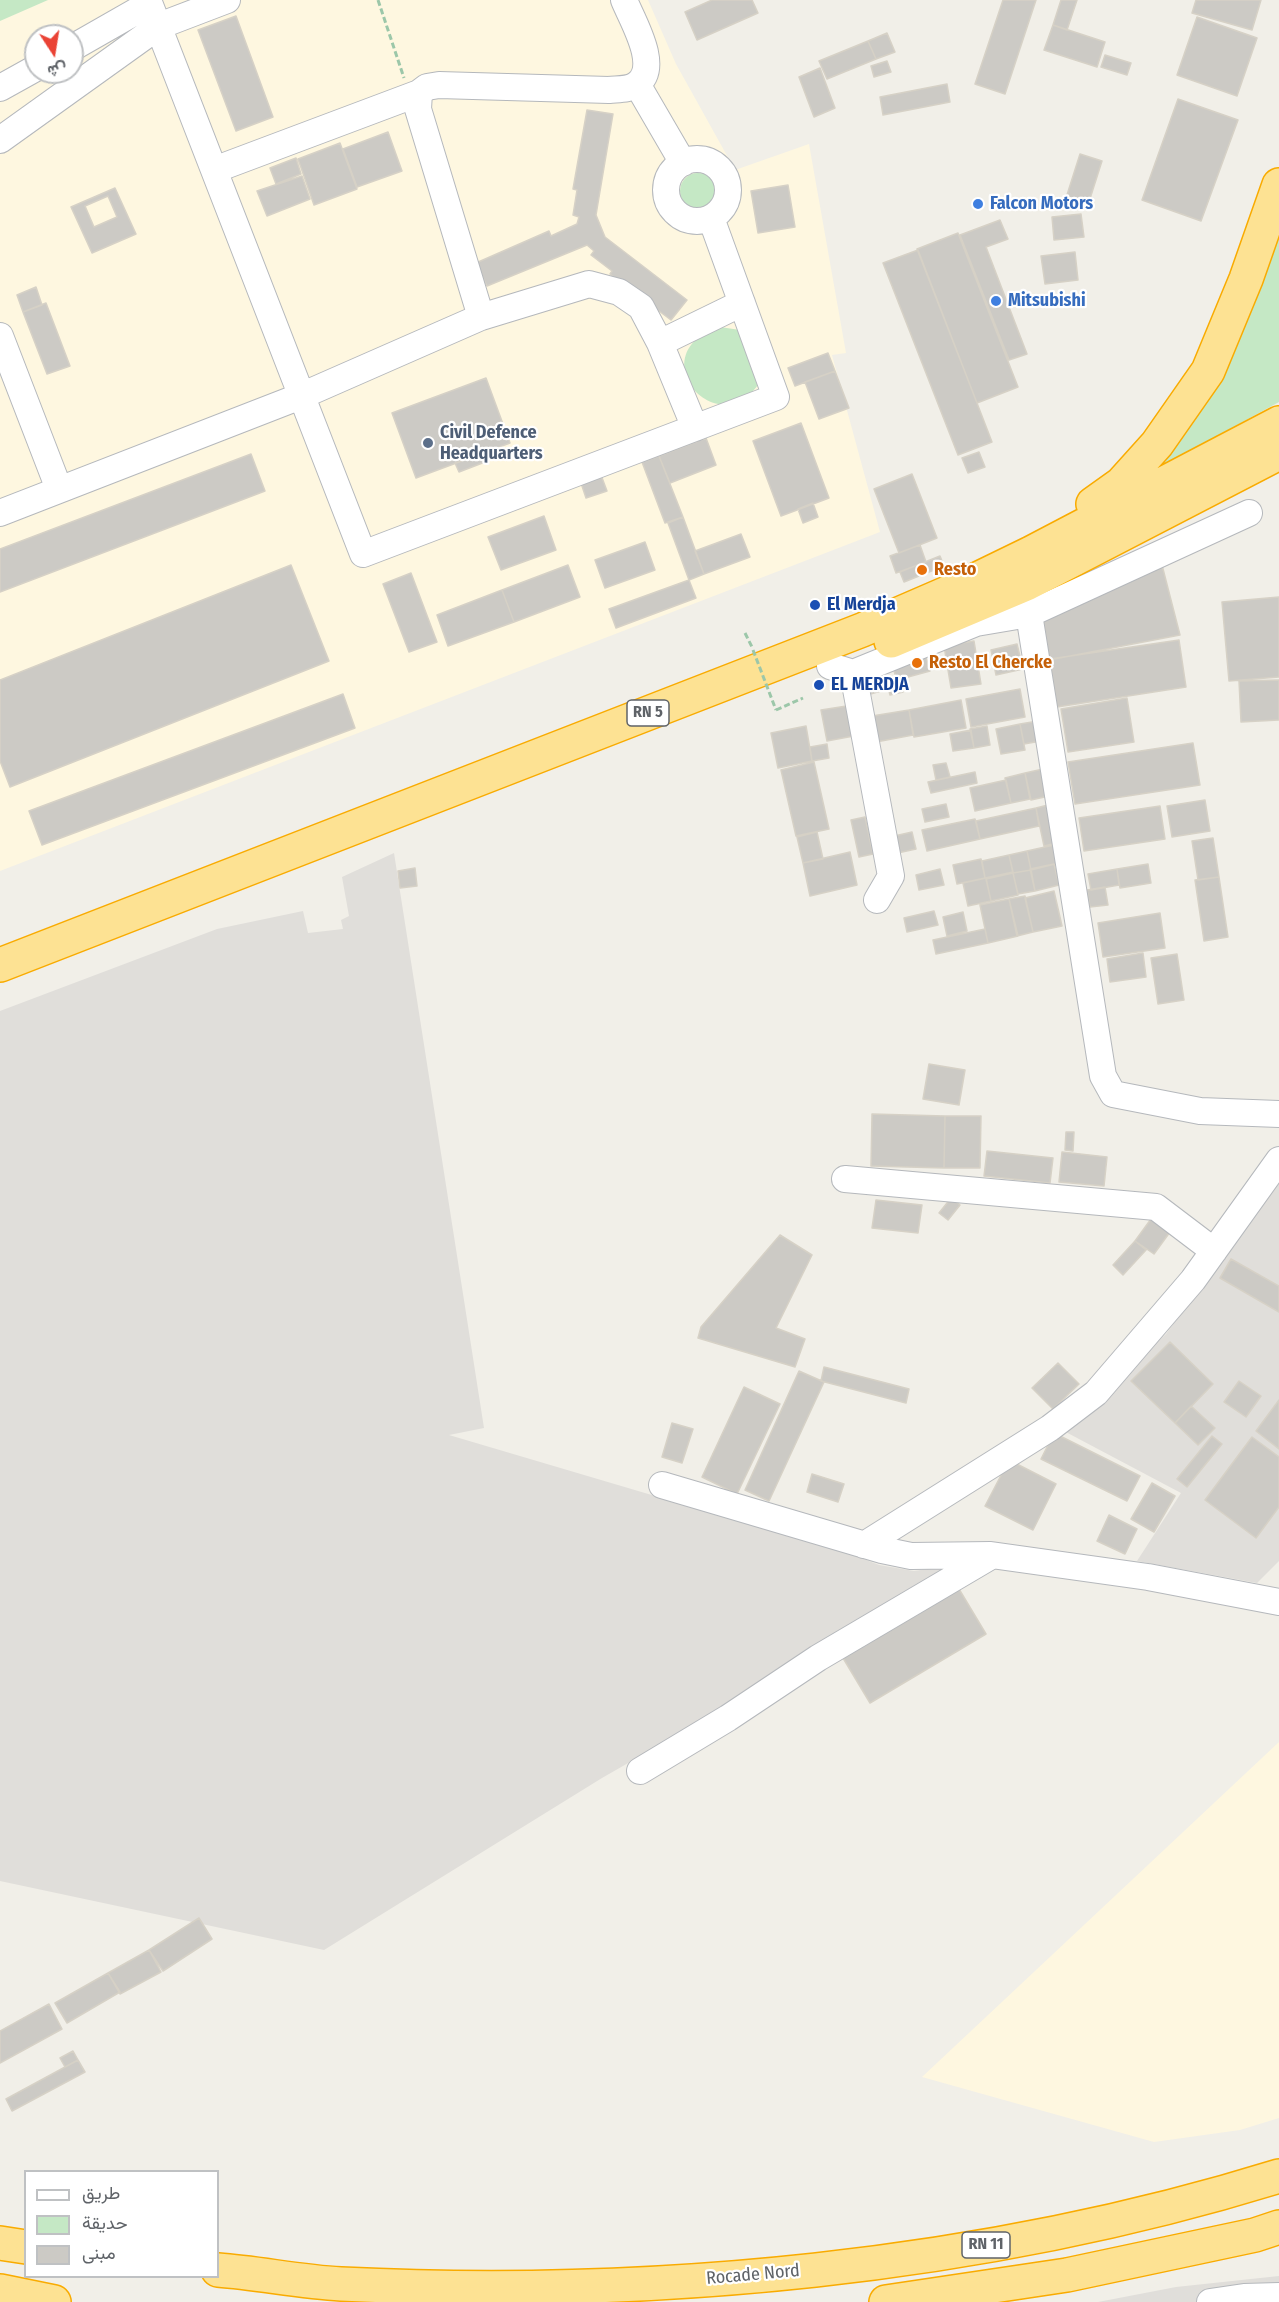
<!DOCTYPE html>
<meta charset="utf-8">
<style>
body{margin:0}
#map{position:relative;width:1279px;height:2302px;overflow:hidden;background:#f1efe8;font-family:"Fira Sans Condensed",Vazirmatn,sans-serif}
canvas{display:block}
.legend{position:absolute;left:24px;top:2170px;width:195px;height:108px;box-sizing:border-box;background:#fff;border:2px solid #bfc1c3;margin:0;padding:8px 10px;list-style:none;font-size:18px;color:#5f6368}
.legend li{display:flex;align-items:center;gap:12px;height:30px}
.legend b{width:30px;border:2px solid #bfc1c3}
.north{position:absolute;left:24px;top:24px;width:60px;height:60px;box-sizing:border-box;background:#fff;border:2px solid #bfc1c3;border-radius:50%;rotate:168deg;font-size:16px;font-weight:700;line-height:24px;text-align:center;color:#5f6368}
.north::after{content:'';display:block;margin:auto;width:21px;height:27px;background:#ea4335;clip-path:polygon(50% 0,100% 100%,50% 72%,0 100%)}
</style>
<div id="map">
<canvas width="1279" height="2302"></canvas>
<ul class="legend">
<li><b style="height:8px;background:#fff"></b>طريق</li>
<li><b style="height:16px;background:#c5e8c5"></b>حديقة</li>
<li><b style="height:16px;background:#cccac5"></b>مبنى</li>
</ul>
<div class="north">ش</div>
</div>
<script>
const c = document.querySelector('canvas').getContext('2d');
c.lineJoin = 'round';
function fill(path, color) { c.fillStyle = color; c.fill(path, 'evenodd'); }
function strokePath(path, color, width, dash) { c.strokeStyle = color; c.lineWidth = width; c.lineCap = dash ? 'butt' : 'round'; c.setLineDash(dash || []); c.stroke(path); }
function write(font, color, halo, rows, align = 'center') {
  c.font = font + ' "Fira Sans Condensed",sans-serif'; c.lineWidth = 4.5; c.setLineDash([]); c.textBaseline = 'middle'; c.strokeStyle = halo; c.fillStyle = color; for (const [text, x, y, turn = 0] of rows) {
    c.save(); c.translate(x, y); c.rotate((+turn || 0) * Math.PI / 180); c.textAlign = isNaN(turn) ? turn : align; if (halo) c.strokeText(text, 0, 0); c.fillText(text, 0, 0); c.restore();
  }
}
const commercial = new Path2D(`
 M0 0H648L676 64 735 170 809 144 846 353 832 355 880 532 0 871ZM36 36H72V72H36Z
 M1279 1742V2118L1240 2130 1154 2142 922 2077Z`);
const industrial = new Path2D(`
 M394 853 484 1428 449 1435 851 1554 879 1565 914 1571 981 1561 602 1778 324 1950 0 1881V1011L217 929 303 911 308 933 343 929 341 920 349 916 342 877Z
 M1279 1182V1561L1257 1583 1137 1561 1181 1493 1062 1430 1166 1334Z
 M1279 2276V2302H1098L1176 2287Z`);
const green = new Path2D(`
 M0 0H48L0 21Z
 M680 191a18 18 0 1 1 36 0a18 18 0 1 1-36 0Z
 M1279 226V402L1162 466 1196 418 1216 383Z
 M720 327 740 330 760 382C723 440 654 372 699 337 705 332 713 330 720 327Z`);
const building = new Path2D(`
 M712 0H752L758 13 697 40 685 12Z
 M1003 0H1036L1005 94 975 84Z
 M1061 0H1077L1067 30 1053 25Z
 M1196 0H1261L1252 30 1192 13Z
 M236 16 273 117 236 131 198 30Z
 M1197 17 1257 38 1237 96 1177 75Z
 M1053 25 1105 42 1097 67 1044 50Z
 M887 33 895 52 876 59 868 41Z
 M868 41 876 59 827 79 819 61Z
 M1105 55 1131 63 1127 75 1101 67Z
 M887 61 891 72 874 77 871 66Z
 M820 68 835 108 814 117 799 77Z
 M947 84 950 102 883 115 880 97Z
 M1178 99 1238 120 1201 221 1142 200Z
 M587 110 613 114 596 215 605 237 687 300 671 320 610 274 612 271 591 255 594 251 587 245 487 286 476 263 549 231 551 236 577 224 579 217 573 215 577 190 573 189Z
 M388 132 402 171 357 187 343 149Z
 M340 143 357 189 314 205 298 159Z
 M1080 154 1102 161 1088 205 1066 198Z
 M296 158 301 174 276 184 270 168Z
 M302 176 310 199 267 216 257 191Z
 M788 185 795 227 758 233 751 191Z
 M115 188 136 234 92 253 71 207Z
 M108 196 117 217 94 227 85 206Z
 M1081 214 1084 237 1054 240 1052 217Z
 M1000 220 1008 239 986 247 1027 354 1009 360 960 235Z
 M958 233 1018 387 977 403 917 249Z
 M918 250 992 442 958 455 883 263Z
 M1075 252 1078 280 1045 284 1041 256Z
 M36 287 42 305 23 312 17 295Z
 M46 303 70 366 47 374 23 312Z
 M828 353 835 371 795 386 788 368Z
 M835 371 849 408 819 419 805 382Z
 M486 378 510 443 416 478 392 413Z
 M801 423 829 498 781 516 753 441Z
 M706 438 716 465 670 483 659 456Z
 M979 452 985 467 968 473 962 458Z
 M251 454 265 491 0 592V549Z
 M482 454 485 462 459 472 455 463Z
 M659 456 683 517 665 523 642 462Z
 M912 474 937 538 899 553 874 489Z
 M601 475 607 491 586 498 581 483Z
 M813 503 818 517 803 523 798 509Z
 M544 516 556 550 501 570 488 537Z
 M683 517 704 574 689 580 668 523Z
 M741 534 750 557 704 574 695 551Z
 M645 542 655 570 605 588 595 560Z
 M920 545 926 562 896 573 890 556Z
 M940 556 944 566 904 582 900 572Z
 M291 565 329 661 10 787 0 761V680Z
 M568 565 580 597 514 622 502 590Z
 M1162 565 1180 635 1049 660 1043 615Z
 M411 573 437 642 409 652 383 584Z
 M689 580 696 598 616 628 609 609Z
 M502 590 514 622 448 646 437 615Z
 M1279 597V677L1229 681 1222 602Z
 M1179 640 1186 687 1057 707 1050 659Z
 M974 641 981 684 951 688 944 646Z
 M1017 644 1023 669 996 675 991 650Z
 M925 653 930 671 897 680 891 662Z
 M883 668 888 689 867 695 861 673Z
 M900 680 903 692 890 695 887 683Z
 M1279 680V720L1241 722 1239 681Z
 M1020 689 1025 717 971 727 966 699Z
 M343 694 355 728 42 845 29 811Z
 M1127 698 1134 742 1068 752 1061 709Z
 M961 700 966 728 914 737 909 710Z
 M853 705 859 735 827 741 821 710Z
 M909 710 913 735 876 742 872 716Z
 M1038 721 1041 741 1024 744 1020 724Z
 M1020 724 1025 750 1001 754 996 729Z
 M806 726 812 761 778 768 771 733Z
 M987 726 990 745 974 748 970 729Z
 M971 730 974 748 953 751 950 734Z
 M1193 743 1200 785 1075 804 1068 762Z
 M827 744 829 758 812 761 810 747Z
 M814 762 829 829 796 836 781 770Z
 M946 763 950 777 936 780 933 765Z
 M1043 769 1049 796 1031 800 1025 773Z
 M975 772 977 783 931 793 928 782Z
 M1025 773 1030 799 1011 803 1005 778Z
 M1006 780 1011 803 975 811 970 788Z
 M1205 800 1210 831 1172 837 1167 806Z
 M946 804 949 817 925 822 922 809Z
 M1048 805 1057 843 1044 846 1036 808Z
 M1160 806 1165 839 1084 851 1079 818Z
 M1036 808 1039 826 980 839 976 821Z
 M865 817 873 854 859 857 851 820Z
 M975 819 980 839 927 851 922 830Z
 M817 832 823 859 803 863 797 837Z
 M912 832 916 849 893 854 890 837Z
 M1213 838 1219 877 1198 880 1192 841Z
 M1054 845 1059 863 1031 870 1027 851Z
 M1027 851 1031 870 1013 873 1009 855Z
 M850 852 857 885 810 896 803 863Z
 M1009 855 1013 872 985 878 982 861Z
 M981 859 985 878 957 884 953 865Z
 M1054 864 1059 885 1035 891 1030 869Z
 M1148 864 1151 883 1120 888 1117 869Z
 M415 868 417 886 400 888 398 871Z
 M940 869 944 885 919 890 916 875Z
 M1117 869 1119 885 1091 890 1088 874Z
 M1031 870 1035 891 1018 894 1013 873Z
 M1013 873 1018 895 991 901 986 879Z
 M1219 877 1228 937 1204 941 1195 880Z
 M986 878 991 901 968 906 963 883Z
 M1105 887 1108 905 1090 907 1087 890Z
 M1054 891 1062 926 1033 932 1025 898Z
 M1025 896 1033 932 1017 936 1009 899Z
 M1009 899 1018 936 988 943 980 905Z
 M934 911 938 925 907 932 904 918Z
 M963 912 967 931 947 936 943 917Z
 M1160 913 1165 948 1103 957 1098 923Z
 M985 929 988 943 936 954 933 940Z
 M1143 953 1146 977 1110 982 1107 959Z
 M1177 954 1184 1000 1158 1004 1151 958Z
 M929 1064 965 1070 959 1105 923 1099Z
 M872 1114 945 1116 944 1168 871 1166Z
 M945 1116H981L980 1168H944Z
 M1066 1132H1074L1073 1151 1065 1150Z
 M987 1151 1053 1158 1050 1183 984 1176Z
 M1062 1152 1107 1157 1104 1186 1059 1182Z
 M951 1198 960 1205 948 1220 939 1213Z
 M876 1200 922 1205 918 1233 872 1228Z
 M1151 1219 1170 1232 1154 1254 1135 1241Z
 M780 1235 812 1255 776 1328 805 1339 795 1367 698 1338 701 1327Z
 M1135 1241 1146 1250 1123 1275 1113 1265Z
 M1231 1259 1279 1286V1312L1220 1278Z
 M1170 1342 1213 1384 1175 1423 1131 1381Z
 M1058 1363 1079 1384 1053 1409 1032 1388Z
 M824 1367 909 1389 906 1403 821 1381Z
 M799 1371 824 1382 769 1501 745 1490Z
 M1239 1381 1261 1396 1246 1417 1224 1402Z
 M744 1387 780 1404 737 1494 702 1477Z
 M1279 1400V1449L1256 1431Z
 M1191 1406 1215 1428 1198 1445 1175 1423Z
 M672 1423 693 1429 682 1463 662 1457Z
 M1054 1433 1140 1476 1127 1501 1041 1459Z
 M1212 1436 1222 1444 1187 1487 1177 1479Z
 M1252 1437 1279 1457V1507L1256 1538 1205 1500Z
 M1009 1460 1056 1484 1033 1530 985 1506Z
 M812 1474 844 1484 838 1502 807 1492Z
 M1152 1483 1175 1496 1154 1532 1131 1519Z
 M1109 1515 1137 1529 1125 1554 1097 1541Z
 M953 1579 986 1634 870 1703 837 1648Z
 M199 1918 212 1939 163 1971 149 1950Z
 M149 1950 161 1972 120 1994 108 1973Z
 M108 1973 120 1992 67 2023 55 2003Z
 M49 2004 62 2029 0 2063V2031Z
 M73 2051 78 2060 65 2067 60 2058Z
 M78 2060 85 2072 12 2111 6 2099Z`);
const path = new Path2D(`
 M378 0 404 78
 M745 633 752 647
 M776 710 803 698`);
const minor = new Path2D(`
 M148 0 363 554 776 397 711 218
 M72 48 149 4
 M637 84 683 163
 M0 88 36 68
 M0 140 159 26 227 0
 M666 190a31 31 0 1 1 62 0a31 31 0 1 1-62 0Z
 M214 170 419 93
 M481 317 589 284 619 292 641 307 660 343 695 428
 M0 336 59 489
 M660 343 742 303
 M0 513 301 396 481 317 418 109 419 93 427 87 439 85 609 90C617 89 630 90 637 84 661 67 632 20 624 0
 M1029 614 1103 1076 1113 1094 1200 1111 1279 1114
 M830 666 853 673 976 623 1029 614 1249 513
 M853 673 891 876 877 900
 M845 1179 1156 1207 1214 1251
 M662 1485 882 1550 911 1556 991 1555 1148 1577 1279 1602
 M864 1545 1050 1428 1096 1393 1193 1280 1279 1160
 M640 1771 728 1718 818 1658 991 1556
 M1210 2302 1244 2297 1279 2296`);
const highway = new Path2D(`
 M1093 504 1121 484 1157 444 1208 371 1246 279 1279 185
 M891 641 1026 584 1279 453
 M0 965 862 630 959 588 1031 553 1279 423
 M0 2243 26 2247
 M218 2270C259 2273 300 2282 341 2284 650 2299 983 2268 1279 2176
 M0 2291 54 2302
 M886 2302 1067 2275 1255 2235 1279 2227`);
const pathBridge = new Path2D(`
 M753 650 776 710`);
const markers = [
 [978,204,6,"#3f7fe0"],
 [996,301,6,"#3f7fe0"],
 [428,443,6,"#5c6f8a"],
 [922,570,6,"#e8710a"],
 [815,605,6,"#1a4fb4"],
 [917,663,6,"#e8710a"],
 [819,685,6,"#1a4fb4"]
];
const shields = [
 [648,713,42],
 [986,2245,48]
];
const shieldNames = [
 ["RN 5",648,713],
 ["RN 11",986,2245]
];
const shopNames = [
 ["Falcon Motors",990,204],
 ["Mitsubishi",1008,301]
];
const serviceNames = [
 ["Civil Defence",440,433],
 ["Headquarters",440,454]
];
const foodNames = [
 ["Resto",934,570],
 ["Resto El Chercke",929,663]
];
const transitNames = [
 ["El Merdja",827,605],
 ["EL MERDJA",831,685]
];
const streetNames = [
 ["Rocade Nord",753,2275,-5]
];
fill(commercial, '#fef7e0');
fill(industrial, '#e0deda');
fill(green, '#c5e8c5');
fill(building, '#cccac5');
strokePath(building, '#d6d1c6', 1.5);
strokePath(minor, '#b5b8bc', 28);
strokePath(highway, '#f9ab00', 36);
strokePath(path, '#9cc7a9', 3, [6, 3]);
strokePath(minor, '#fff', 26);
strokePath(highway, '#fde293', 33);
strokePath(pathBridge, '#9cc7a9', 3, [6, 3]);
for (const [x, y, r, color] of markers) { const dot = new Path2D(); dot.arc(x, y, r, 0, 2 * Math.PI); c.fillStyle = color; c.fill(dot); strokePath(dot, '#fff', 2); }
for (const [x, y, w] of shields) { const box = new Path2D(); box.roundRect(x - w / 2, y - 13, w, 26, 4.5); c.fillStyle = '#fff'; c.fill(box); strokePath(box, '#5f6368', 1.5); }
write('bold 16px', '#5f6368', null, shieldNames);
write('bold 18px', '#366cbe', '#fff', shopNames, 'left');
write('bold 18px', '#4e5e75', '#fff', serviceNames, 'left');
write('bold 18px', '#c56008', '#fff', foodNames, 'left');
write('bold 18px', '#164399', '#fff', transitNames, 'left');
write('18px', '#5f6368', '#fff', streetNames);
</script>
